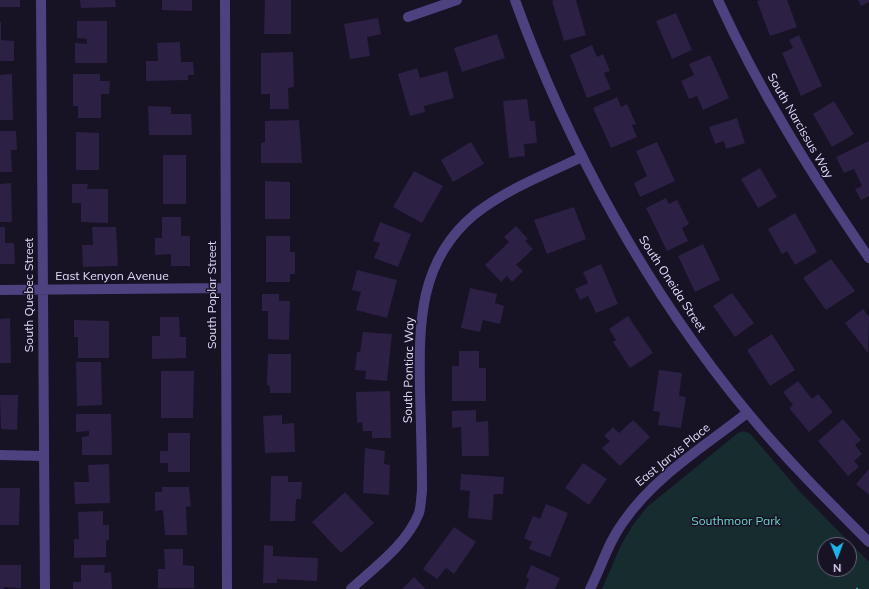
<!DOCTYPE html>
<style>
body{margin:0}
#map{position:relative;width:869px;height:589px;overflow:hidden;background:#181225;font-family:Mulish,sans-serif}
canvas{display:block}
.north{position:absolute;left:817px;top:537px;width:40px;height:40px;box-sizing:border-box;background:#181225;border:1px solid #69627b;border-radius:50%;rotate:179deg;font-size:11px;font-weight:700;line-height:16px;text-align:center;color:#e2dafb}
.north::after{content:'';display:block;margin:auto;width:14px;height:18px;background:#1ab6e7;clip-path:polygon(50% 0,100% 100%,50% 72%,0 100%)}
</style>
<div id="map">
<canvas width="869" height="589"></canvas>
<div class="north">N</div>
</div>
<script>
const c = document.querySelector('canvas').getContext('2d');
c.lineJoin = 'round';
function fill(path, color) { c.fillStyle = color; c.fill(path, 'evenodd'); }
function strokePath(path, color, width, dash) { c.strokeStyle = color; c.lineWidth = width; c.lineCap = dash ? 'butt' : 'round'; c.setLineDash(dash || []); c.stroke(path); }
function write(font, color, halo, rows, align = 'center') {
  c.font = font + ' Mulish,sans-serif'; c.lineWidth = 3; c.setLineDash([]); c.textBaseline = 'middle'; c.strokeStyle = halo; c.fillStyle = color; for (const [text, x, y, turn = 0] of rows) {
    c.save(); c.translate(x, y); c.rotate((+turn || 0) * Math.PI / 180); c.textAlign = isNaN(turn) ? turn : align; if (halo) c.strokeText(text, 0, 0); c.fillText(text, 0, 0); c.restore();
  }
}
const green = new Path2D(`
 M743 431 749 433 754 438 802 494 869 562V589H602L621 545 633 525 647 507 738 433ZM825 545H849V569H825Z`);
const building = new Path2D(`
 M0 0H20V7H0Z
 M80 0H115L116 7 81 8Z
 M162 0H192V11L162 10Z
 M265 0H291V34H264Z
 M555 0H576L586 35 564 41 552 1Z
 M761 0H787L797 27 770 36 757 1Z
 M858 0H869V2L861 6Z
 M676 13 692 50 672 59 656 21Z
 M378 18 381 34 367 37 370 56 350 59 344 24Z
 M77 21H107V63H75V43L87 44V39L77 38Z
 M0 22H1V40L14 41V61H0Z
 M497 34 505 58 462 72 454 48Z
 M799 35 822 86 801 96 782 53 793 48 789 40Z
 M180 42 181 62H193L194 75H188V80L146 81V61H158L157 43Z
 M592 45 597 57 603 54 610 71 604 73 611 89 587 98 570 55Z
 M293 52 294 87 288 88 289 109H270V94H261V53Z
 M710 55 729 98 703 110 697 96 689 99 681 81 694 75 689 64Z
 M417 68 420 78 447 71 454 98 424 106 425 112 410 116 398 74Z
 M12 74 13 120H0V75Z
 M73 74H100V81H110L109 94H101V118H78V106H73Z
 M617 97 621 107 627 104 636 124 632 125 637 137 611 148 593 108Z
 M527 99 530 121H535L537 143 524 144 525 156 509 158 503 101Z
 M834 101 854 134 832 147 813 114Z
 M148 106 171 107V114H191L192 135H149Z
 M737 118 745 143 726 149 724 141 715 144 709 127Z
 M299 120 302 163H261V143L265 142V121Z
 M0 131H16L17 150H11L12 172H0Z
 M76 132 99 133V170H76Z
 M869 141V196L861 200 855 189 862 186 854 169 844 173 836 157Z
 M471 142 484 164 453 182 441 160Z
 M657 142 675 181 640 197 634 183 647 176 636 151Z
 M163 155H186V204H163Z
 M760 168 777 197 758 208 741 179Z
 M414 171 443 186 422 223 393 207Z
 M265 181 290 182V219H265Z
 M11 183 12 222H0V184Z
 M72 184H88L87 189H108V223L81 222V203H72Z
 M666 198 669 204 677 200 689 224 682 228 688 241 667 251 646 208Z
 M574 207 586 239 547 254 534 220Z
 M795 213 817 252 795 265 787 251 782 254 768 229Z
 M162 217H181V236H190V266H171V254L155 255V238H162Z
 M380 222 411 234 398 267 374 258 380 243 373 241Z
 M516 226 528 239 525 241 533 249 516 265 523 271 512 282 507 276 501 282 485 265 509 242 504 237Z
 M0 227H5V243H14L15 264H0Z
 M92 227H116L118 266 83 267 82 245H93Z
 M266 236H290V252H295V274H290V282H266Z
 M703 244 720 280 695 292 678 256Z
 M831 259 855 291 826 310 803 278Z
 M601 264 618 304 596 313 588 296 580 300 575 289 588 283 583 272Z
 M357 270 397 280 387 318 356 310 361 292 352 290Z
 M470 288 497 294 495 303 504 306 500 324 483 320 480 332 461 328Z
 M732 293 754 323 735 337 713 306Z
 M262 294H279V301H290L289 340 268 339V311H262Z
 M863 309 869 317 868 353 845 323Z
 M628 316 653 353 630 368 613 342 616 340 609 329Z
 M160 317H179L180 337H186V358L152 359V336H160Z
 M10 318 11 363H0V319Z
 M74 320 109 321V358H78V337H74Z
 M363 332 392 334 387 381 365 379 366 371 355 370 357 352H360Z
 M772 334 795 370 770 386 747 350Z
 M459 351H479V368H486V401H452V366H459Z
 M268 354H291V393H270V386L267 385Z
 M76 362H101L102 405 77 406Z
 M659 370 682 373 679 396 686 397 681 428 658 425 660 412 653 411Z
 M161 371H194L193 418H161Z
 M798 381 812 399 818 394 833 412 809 432 789 408 793 405 783 392Z
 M390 391 391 438H372V431H363L362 422 357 423 356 392Z
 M0 395H18L17 430 1 429Z
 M476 410V422L488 421 489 456H462L461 427 452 428V411Z
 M76 414H111L112 455H82V437L89 436V431L76 432Z
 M282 415V424L294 423 295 452 265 453 263 416Z
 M843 419 861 440 855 445 862 454 854 461 859 467 848 476 818 441Z
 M633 420 650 437 620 466 602 448 610 441 604 436 613 427 619 433Z
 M168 433H190V472H168V463H160V451H168Z
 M365 448 385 451 384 464 390 465 389 495 363 493Z
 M583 463 607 479 589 505 565 488Z
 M109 464 110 503 75 504 74 482H89L88 465Z
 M869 469V495L856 484Z
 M461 474 504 477 503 494H494L492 520 468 518 470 491 460 490Z
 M271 476H288V482H302L301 499H296L295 521H270Z
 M162 487H189L191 507 186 506 187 535H165L163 510 155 511V492H162Z
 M0 488H20L19 525H0Z
 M345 492 374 523 341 553 312 522Z
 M546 504 568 513 550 557 529 549 532 542 524 538 533 516 540 519Z
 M103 511V525H109V540H106V557L74 558V539H79L78 512Z
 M454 527 476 542 454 574 446 568 437 579 423 569Z
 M264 545 273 546V556L318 558 317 581 277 579V583H263Z
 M164 549H183V565L194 566V588H158V569H165Z
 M0 565H21V588L4 587V589H0Z
 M81 565H105L104 573 111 572 112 589H73V582H81Z
 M531 565 560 578 555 589H525L529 579 526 577Z
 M414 577 426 589H402Z`);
const path = new Path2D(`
 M856 589H860`);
const minor = new Path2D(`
 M41 0 45 589
 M225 0 227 589
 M515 0C567 145 649 294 748 413 785 458 827 500 869 542
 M718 0C760 92 812 175 869 258
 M408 17 457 0
 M0 290 225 288
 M0 455 44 456
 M351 589C375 567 407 544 419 513 421 506 421 498 422 491 422 458 421 425 420 391 419 324 418 261 475 214 507 189 546 174 582 157
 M590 589C602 566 608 542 624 521 655 476 705 446 747 413`);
const streetNames = [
 ["South Narcissus Way",800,126,60],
 ["East Kenyon Avenue",112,276],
 ["South Oneida Street",672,284,57],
 ["South Quebec Street",29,295,-90],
 ["South Poplar Street",212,295,-90],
 ["South Pontiac Way",409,370,-89],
 ["East Jarvis Place",673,455,-39]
];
const parkNames = [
 ["Southmoor Park",736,521]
];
fill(green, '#162c2f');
fill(building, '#2c2044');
strokePath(path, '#3da4ad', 2.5, [2, 3]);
strokePath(minor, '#4d427f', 10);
write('12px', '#e2dafb', '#181225', streetNames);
write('12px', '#6dd4c9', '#181225', parkNames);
</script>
